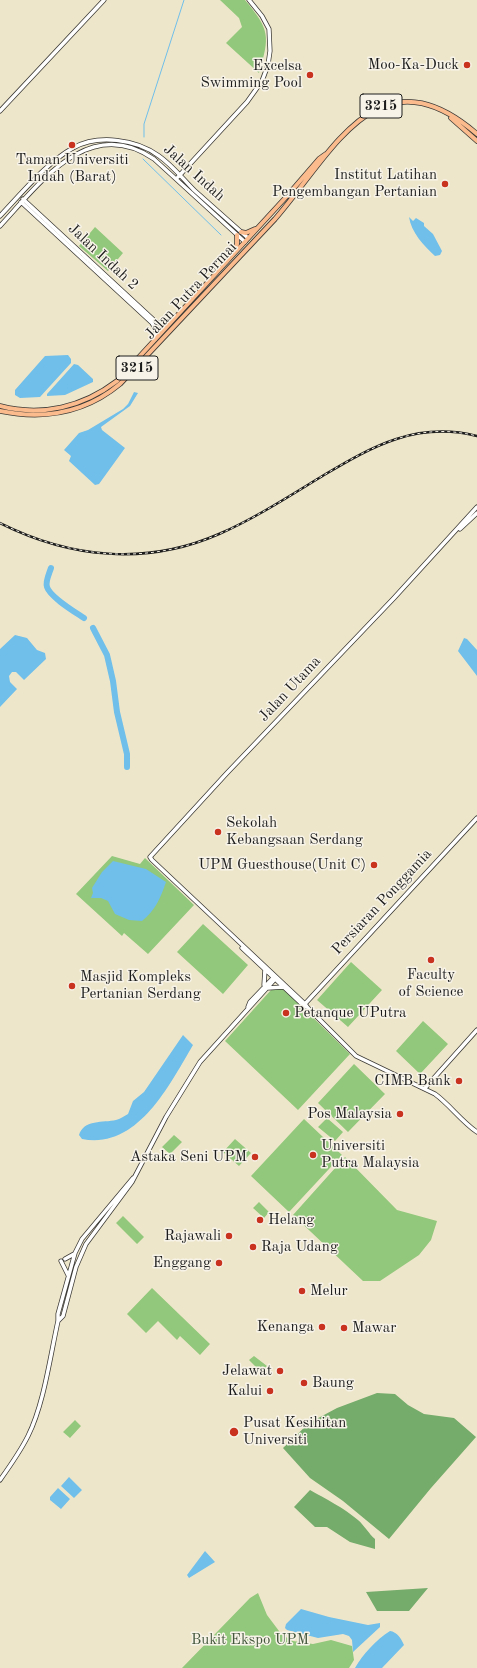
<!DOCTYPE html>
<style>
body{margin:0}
canvas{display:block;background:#eee6ca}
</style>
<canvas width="477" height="1668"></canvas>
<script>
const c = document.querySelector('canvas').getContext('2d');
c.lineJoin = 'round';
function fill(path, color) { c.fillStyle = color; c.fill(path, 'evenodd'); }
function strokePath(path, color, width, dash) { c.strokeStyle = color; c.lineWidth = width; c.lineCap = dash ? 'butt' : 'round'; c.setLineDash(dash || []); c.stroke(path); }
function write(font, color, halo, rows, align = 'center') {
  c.font = font + ' "Old Standard TT",serif'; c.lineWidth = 3; c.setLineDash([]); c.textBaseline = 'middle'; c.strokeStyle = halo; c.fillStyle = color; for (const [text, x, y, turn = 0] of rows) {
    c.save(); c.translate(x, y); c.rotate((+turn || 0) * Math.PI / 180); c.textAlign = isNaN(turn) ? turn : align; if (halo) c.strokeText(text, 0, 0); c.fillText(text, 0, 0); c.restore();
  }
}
const green = new Path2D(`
 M220 0H245C270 30 270 36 259 73L226 43 242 27 239 18Z
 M95 227 123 253 108 271 79 246Z
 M112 856 140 864 145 858 194 905 148 954 124 933 122 936 76 894Z
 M203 924 248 965 223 994 177 952Z
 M351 962 382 990 348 1027 317 1000Z
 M283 988 350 1054 298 1110 225 1041 271 990Z
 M423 1021 448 1044 420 1074 396 1051Z
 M354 1064 385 1094 348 1132 318 1103Z
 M327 1118 343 1132 335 1141 318 1127Z
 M304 1119 342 1155 289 1212 251 1176Z
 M174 1135 182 1142 170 1154 162 1147Z
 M235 1139 251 1153 239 1166 223 1152Z
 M345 1157 397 1210 437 1221 431 1240 419 1255 380 1281H363L293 1215Z
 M259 1202 269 1212 264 1218 253 1208Z
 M123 1216 144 1237 137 1244 116 1223Z
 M152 1288 210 1344 200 1355 180 1336 177 1340 158 1321 146 1333 127 1314Z
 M254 1356 267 1366 261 1372 249 1360Z
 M75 1420 81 1426 70 1438 63 1432Z
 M258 1593 267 1615 282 1635 293 1641 313 1644 331 1640 352 1646 354 1660 349 1668H182L250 1598Z`);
const forest = new Path2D(`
 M377 1393 395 1394 408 1405 424 1414 454 1418 476 1437 431 1488 389 1539 343 1501 310 1478 283 1448 309 1423 337 1408Z
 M310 1490C326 1499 344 1508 358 1520 364 1525 369 1534 375 1539V1549L350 1542 327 1527H315L294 1507Z
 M428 1588 409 1611H377L366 1592Z`);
const water = new Path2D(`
 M409 217 413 221 416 218 424 223V226L433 234 442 251 440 255 435 256C424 246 411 232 409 217Z
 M68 355 71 359V363L40 397 20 398 15 395V390L45 356Z
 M74 364 78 365 93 379V382L65 395 47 396V394Z
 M134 392 138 393 130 406 101 427 102 430 125 448 99 484 95 485 69 461 71 456 64 450 79 433 88 430 123 409 128 404Z
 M15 635 27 638 37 650 45 653 46 659 24 680 16 672H12L9 676 10 682 17 689 0 707V649Z
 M464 638 467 639 477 650V676L458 651Z
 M113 861 146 869 166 882C161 897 155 911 142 921L129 920 115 914 108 901 101 898H91L93 893 92 888 102 872Z
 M183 1035 193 1045C170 1084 138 1150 82 1139L79 1135C84 1119 103 1123 116 1120 120 1119 124 1116 128 1114L133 1101 144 1092Z
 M69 1477 82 1490 74 1498 61 1486Z
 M58 1488 70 1499 61 1509 50 1500V1497Z
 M205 1551 215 1562 189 1578 187 1575Z
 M301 1609 329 1617 368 1625 380 1623V1627L353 1652 352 1640 349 1636 343 1634 318 1638 287 1630 285 1628 286 1624Z
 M390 1631C397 1632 401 1638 404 1645L382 1668H355C363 1654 376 1640 390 1631Z`);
const stream = new Path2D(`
 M144 137V124L184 0
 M143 159 221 235`);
const river = new Path2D(`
 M51 568C49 574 45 582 47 587 50 597 75 612 84 618
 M93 628 107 655 113 681 117 712 127 754V767`);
const tertiary = new Path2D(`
 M0 111 104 0
 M178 177 247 102 262 81 268 65 270 51 269 29 262 16 249 0
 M23 199 156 322 163 324 172 320
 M21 202 152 323 156 330 155 339
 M0 216C20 195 47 162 73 148 98 134 136 139 159 156 172 165 183 179 194 190 212 206 230 222 248 238
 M0 226C40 183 89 114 154 159L245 242
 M477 507 394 598 227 773 150 857 152 860 305 1004 308 1008 356 1056 435 1094C450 1105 461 1121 477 1132
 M460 529 477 513
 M242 948 305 1007
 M264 985 265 969
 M268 988 283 987
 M303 1006 477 818
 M248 1007 250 1002 274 977
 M425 1088 477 1030
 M65 1259 74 1254
 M61 1261 68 1275
 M58 1321 63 1316 76 1267 86 1244 132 1182 166 1117 200 1062 275 979 273 975
 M0 1480C10 1466 20 1452 28 1436 44 1404 50 1357 58 1321V1314L75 1253 82 1239 133 1178`);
const primary = new Path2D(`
 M451 118 477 141
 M241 232 246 233 255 229
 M233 254 237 244V235
 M0 406C42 417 83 407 117 381L287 196 319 159 326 154
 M0 411C44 420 85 413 120 384L275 219C334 151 378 49 477 134`);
const rail = new Path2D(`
 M0 523C70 558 146 566 219 534 254 519 291 495 324 475 373 446 417 421 477 436`);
const markers = [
 [467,65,4,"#c8321e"],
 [310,75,4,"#c8321e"],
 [72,145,4,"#c8321e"],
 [445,184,4,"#c8321e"],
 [218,832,4,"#c8321e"],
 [374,865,4,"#c8321e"],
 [431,960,4,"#c8321e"],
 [72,986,4,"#c8321e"],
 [286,1013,4,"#c8321e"],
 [459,1081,4,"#c8321e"],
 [400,1114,4,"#c8321e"],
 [313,1155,4,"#c8321e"],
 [255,1157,4,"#c8321e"],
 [260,1220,4,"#c8321e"],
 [229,1236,4,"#c8321e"],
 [253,1247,4,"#c8321e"],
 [219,1263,4,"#c8321e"],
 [302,1291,4,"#c8321e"],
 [322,1327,4,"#c8321e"],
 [344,1328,4,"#c8321e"],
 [280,1371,4,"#c8321e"],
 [304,1383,4,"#c8321e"],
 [270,1391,4,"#c8321e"],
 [234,1432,5,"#c8321e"]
];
const shields = [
 [381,106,42],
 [137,368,42]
];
const shieldNames = [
 ["3215",381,106],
 ["3215",137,368]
];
const poiNames = [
 ["Moo-Ka-Duck",459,65],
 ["Excelsa",302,66],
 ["Swimming Pool",302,83],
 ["Taman Universiti",72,160,"center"],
 ["Indah (Barat)",72,177,"center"],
 ["Institut Latihan",437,175],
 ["Pengembangan Pertanian",437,192],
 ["Sekolah",226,823,"left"],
 ["Kebangsaan Serdang",226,840,"left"],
 ["UPM Guesthouse(Unit C)",366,865],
 ["Faculty",431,975,"center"],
 ["of Science",431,992,"center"],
 ["Masjid Kompleks",80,977,"left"],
 ["Pertanian Serdang",80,994,"left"],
 ["Petanque UPutra",294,1013,"left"],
 ["CIMB Bank",451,1081],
 ["Pos Malaysia",392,1114],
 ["Universiti",321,1146,"left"],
 ["Putra Malaysia",321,1163,"left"],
 ["Astaka Seni UPM",247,1157],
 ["Helang",268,1220,"left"],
 ["Rajawali",221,1236],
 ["Raja Udang",261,1247,"left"],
 ["Enggang",211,1263],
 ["Melur",310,1291,"left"],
 ["Kenanga",314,1327],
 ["Mawar",352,1328,"left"],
 ["Jelawat",272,1371],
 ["Baung",312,1383,"left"],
 ["Kalui",262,1391],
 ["Pusat Kesihitan",243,1423,"left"],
 ["Universiti",243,1440,"left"]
];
const streetNames = [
 ["Jalan Indah",194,173,42],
 ["Jalan Indah 2",103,257,43],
 ["Jalan Putra Permai",191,291,-47],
 ["Jalan Utama",290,689,-47],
 ["Persiaran Ponggamia",382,902,-47]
];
const parkNames = [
 ["Bukit Ekspo UPM",250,1640]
];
fill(green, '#92c87b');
fill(forest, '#75ac6b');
fill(water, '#6fbfea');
strokePath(stream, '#6fbfea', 1);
strokePath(river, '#6fbfea', 6);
strokePath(tertiary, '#3c3a36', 5);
strokePath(primary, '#3c3a36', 5.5);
strokePath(tertiary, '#fff', 3.5);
strokePath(primary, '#fbbb8d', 4);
strokePath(rail, '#1c1c1c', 2.5);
strokePath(rail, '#f7f3e8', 1, [3]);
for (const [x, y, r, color] of markers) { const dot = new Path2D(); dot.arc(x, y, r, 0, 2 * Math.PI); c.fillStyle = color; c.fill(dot); strokePath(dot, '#f7f3e8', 1.5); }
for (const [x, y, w] of shields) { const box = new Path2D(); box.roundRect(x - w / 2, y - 12, w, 24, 3); c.fillStyle = '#f7f3e8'; c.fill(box); strokePath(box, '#1c1c1c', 1); }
write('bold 14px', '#1c1c1c', null, shieldNames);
write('15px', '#1c1c1c', '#f7f3e8', poiNames, 'right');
write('15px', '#1c1c1c', '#f7f3e8', streetNames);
write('15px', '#45583d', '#f7f3e8', parkNames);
</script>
